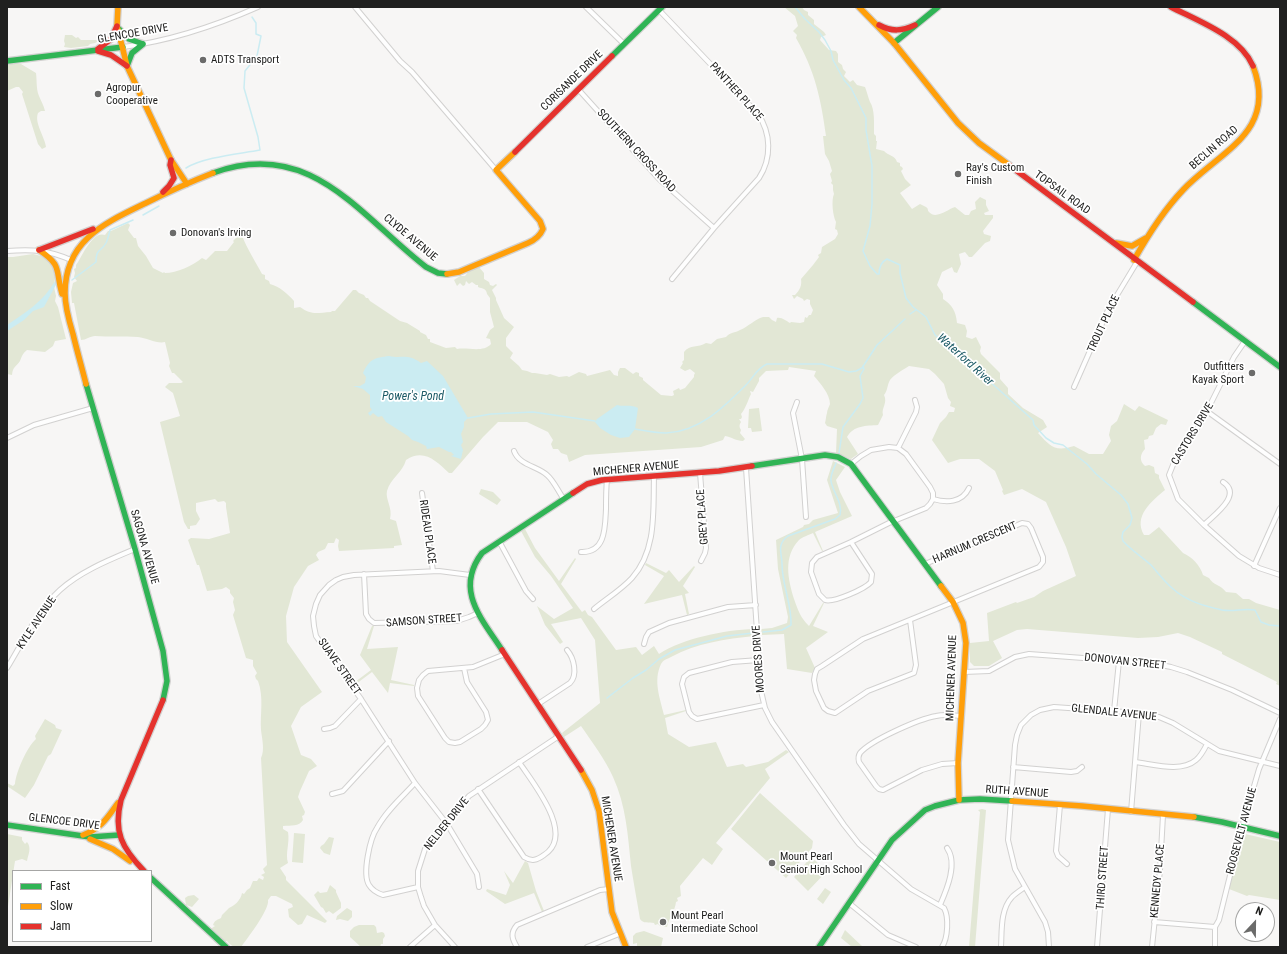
<!DOCTYPE html>
<style>
body{margin:0}
#map{position:relative;width:1287px;height:954px;overflow:hidden;background:#f7f6f5;font-family:"Roboto Condensed",sans-serif}
canvas{display:block}
.frame{position:absolute;inset:0;border:8px solid #20201f;pointer-events:none}
.legend{position:absolute;left:12px;top:870px;width:140px;height:72px;box-sizing:border-box;background:#fff;border:1px solid #a6a6a5;margin:0;padding:5px 7px;list-style:none;font-size:12px;color:#20201f}
.legend li{display:flex;align-items:center;gap:8px;height:20px}
.legend b{width:20px;border:1px solid #a6a6a5}
.north{position:absolute;left:1235px;top:902px;width:40px;height:40px;box-sizing:border-box;background:#fff;border:1px solid #a6a6a5;border-radius:50%;rotate:22deg;font-size:11px;font-weight:700;line-height:16px;text-align:center;color:#20201f}
.north::after{content:'';display:block;margin:auto;width:14px;height:18px;background:#6b6b6a;clip-path:polygon(50% 0,100% 100%,50% 72%,0 100%)}
</style>
<div id="map">
<canvas width="1287" height="954"></canvas>
<div class="frame"></div>
<ul class="legend">
<li><b style="height:5px;background:#30b455"></b>Fast</li>
<li><b style="height:5px;background:#ff9f0a"></b>Slow</li>
<li><b style="height:5px;background:#e5322d"></b>Jam</li>
</ul>
<div class="north">N</div>
</div>
<script>
const c = document.querySelector('canvas').getContext('2d');
c.lineJoin = 'round';
function fill(path, color) { c.fillStyle = color; c.fill(path, 'evenodd'); }
function strokePath(path, color, width, dash) { c.strokeStyle = color; c.lineWidth = width; c.lineCap = dash ? 'butt' : 'round'; c.setLineDash(dash || []); c.stroke(path); }
function write(font, color, halo, rows, align = 'center') {
  c.font = font + ' "Roboto Condensed",sans-serif'; c.lineWidth = 3.5; c.setLineDash([]); c.textBaseline = 'middle'; c.strokeStyle = halo; c.fillStyle = color; for (const [text, x, y, turn = 0] of rows) {
    c.save(); c.translate(x, y); c.rotate((+turn || 0) * Math.PI / 180); c.textAlign = isNaN(turn) ? turn : align; if (halo) c.strokeText(text, 0, 0); c.fillText(text, 0, 0); c.restore();
  }
}
const green = new Path2D(`
 M784 7H802L804 10 808 12V15L814 20V24L824 32 826 35 821 37 820 40 829 50 836 51 838 54V62L842 65 843 69 846 72 844 76 850 82 853 80 857 85 865 87C867 92 868 97 870 102 875 109 874 125 874 134L876 136V141H877L876 149 884 151C888 156 895 155 897 162L900 163V166L902 167 903 169 901 171 905 179 911 185 900 193 912 209 920 204C922 205 924 206 926 207 929 209 927 210 929 212 936 220 948 209 955 207L965 215H969L971 211 976 209 975 202 980 197 986 200V205L989 211 984 213 985 215H993V218L983 231 984 234 991 236 990 241 985 243 972 257H969L965 252 959 254 961 264 957 273 954 272 952 267 942 272 937 285 943 294V299C952 305 956 311 957 323L965 325 967 331 966 337 972 339 976 337 981 347 980 351 981 354 1000 373V379L1008 388V394L1023 408 1043 420 1047 427 1038 433C1051 447 1055 452 1074 446L1089 454H1103L1111 441 1109 435 1111 426 1117 421 1124 404 1135 411 1139 406 1168 420 1166 425 1161 424 1156 428 1153 435 1149 436 1148 439 1144 440 1145 449C1140 454 1139 461 1145 466L1149 465 1154 467 1155 473 1159 475V478L1165 490C1152 501 1133 516 1144 535H1149L1159 527 1183 553C1192 557 1200 565 1203 575L1209 578C1213 585 1221 585 1226 592L1236 593 1243 599H1249L1256 603 1280 610V686L1276 684 1277 682 1222 654V652L1190 637 1178 633 1158 637 1138 638 1027 629 1017 630 993 641 1002 658 989 666H974L970 662V643L989 641 987 613 1016 602 1017 603 1034 597 1043 591 1076 576 1066 547 1046 502 1022 489 1004 495 1002 491 1003 490 995 471 979 459H960L948 463 932 440 940 423 946 417 949 412H954L955 408 950 406 951 402 948 398 944 384 935 374 929 369 909 366C903 370 895 374 890 380 887 385 888 390 884 395 888 403 881 408 883 415L878 425C866 426 854 425 847 437L858 454 851 459 836 453 837 429 827 426 825 423C826 419 826 416 827 413 827 410 829 407 830 404 830 394 820 383 814 376L816 371 789 367 788 370 766 371 759 378V381L753 392 750 391 751 394C748 400 746 408 741 414L742 417 741 419H739L741 422C739 425 739 427 741 430L740 433 745 439 743 441C736 441 732 437 725 436L723 440 701 447 585 455 569 462 567 455 561 453 558 449H553L551 444 553 440 548 432 527 422H498L483 437 452 473H449C436 461 424 448 406 460 403 472 390 479 387 491 385 499 393 508 390 519L396 521 402 545 394 546V548L339 551 338 546 339 540 336 538 334 543H328L325 549 318 552 316 555 319 560 308 566 294 587 286 616 287 642 322 692 301 707 291 726 301 755 311 759 317 766 309 771 300 791 298 797 305 812 304 815 302 816 303 820C299 827 291 825 283 826V829L288 832C290 843 285 853 288 863L280 868 286 877V880L327 921 325 923 307 915 302 924 298 925 289 917 288 909 293 907 292 904 276 896H271L268 900C270 909 247 939 241 947 233 947 231 946 227 941H225L212 929V928L215 926 213 925C215 920 217 920 221 918L222 915 229 908C234 906 241 900 242 893L244 894 247 890 250 888 253 881H257L259 878 263 880 264 877 261 875 265 873 263 869 267 865 261 758C265 750 262 739 261 730 260 714 264 697 258 681L256 679 255 676 257 673 253 666V660L246 658 233 615 235 610 233 602 234 598 230 593V590L226 587 222 589 207 591 199 565H197L188 540 191 538 209 539 230 533 226 507V503L224 501 218 502 215 499 196 503V511L200 519 196 525 190 526V529H188L184 522 160 422 180 416 173 393 165 387 169 383H181L183 382 174 373H172L169 366 170 363 165 342C157 344 147 338 138 337 124 336 109 337 95 336 90 336 86 340 81 340L74 303H72L71 292 73 283 77 281 74 277 75 273 74 269 76 268V265C81 259 92 230 105 235L108 231H111L128 223 130 225 128 230 134 238H136L138 246 146 256 153 268 163 273 164 272 165 273C177 273 192 266 202 258L206 260 215 251H227L234 242 233 241 236 238V235L239 232 237 230 239 227C244 244 254 259 262 274L265 275V279L269 281 270 284C280 287 287 293 294 301V308L300 307C311 315 316 313 331 312L332 311H335L353 290H356L359 293 364 295 366 298H368L370 301 400 321 407 323 420 331V332L426 335 428 339H430V342L446 348 455 347 457 349C468 347 483 353 491 344L490 339 486 338 490 330 494 327 490 312V298L487 294C486 288 483 289 478 287V285H476L472 282 469 284 466 281 465 285 463 286 460 283 457 286 454 280 460 276H465L468 272 479 267 484 273V279L489 282 490 285 493 286 496 284 497 285 492 290 496 298V300L504 318 514 327 506 338V346L513 353 510 358 519 366 522 370 527 371 532 373H535L547 375 550 374 559 377 567 376 569 377 579 372 586 374 587 376 610 370 614 375 618 376V372L620 368H625L633 374 636 372 639 373V376L643 378V380L661 395 672 396 674 395 673 391 679 388 680 390 685 388 694 377V375L695 373 690 369 685 371 680 368 683 363 682 362 684 360V352C690 344 698 348 706 343L711 344 717 339 726 337C730 332 735 333 740 330 748 327 755 319 763 317 765 317 767 317 769 317L772 320 776 322 777 318C782 317 786 321 790 323L791 322 800 323 804 322 805 317 807 318 809 315H811L813 310 810 304V300L807 299 804 301 803 299 797 296 794 299 792 295H795C800 290 802 285 801 279L813 265 819 257 818 255 821 253 822 247 835 239 838 234 837 230 835 229 836 222C833 217 831 200 834 194L833 190V185L831 183 832 181 830 174 832 171 829 161 825 154 823 136H826C821 99 815 71 796 38L797 35 793 31 798 26 795 16Z
 M65 35H72L76 38 78 37 81 40H100L95 43 90 44 88 46 71 48 64 47 65 44 64 41Z
 M11 64H21L36 73C37 80 36 89 39 96 41 101 44 106 45 111H41L38 113C34 123 45 137 46 147L42 149 38 144 22 94 23 92 19 87H16L7 91V65Z
 M33 254 45 257 53 265 55 278 54 287 56 296 55 301 58 307 66 339 55 341 53 346 45 352 27 350C23 353 22 356 20 361 16 367 13 366 12 375L7 374V257H13Z
 M759 408 762 431 752 432 751 428H748L749 409Z
 M833 461 845 467 836 480 840 492 852 516 815 532 823 551H822L813 533C809 535 802 537 799 540 783 557 788 579 794 599 798 610 800 617 809 626L823 603H824L813 626 828 632 806 648 815 668 812 673 787 669 784 634 762 635 761 629 772 628 787 623 788 617 778 569 776 540 803 527 804 525 809 524 813 520 838 513 827 480Z
 M481 489 493 492 501 500 497 505 479 494Z
 M525 529 535 548 559 581 575 558 576 559 561 584 582 612 585 610 588 615 592 617 616 650 636 647 642 655 654 646 659 654C684 638 724 630 754 629V636C726 639 696 643 671 657 667 659 663 660 661 664 653 681 660 698 664 715L686 710V711L665 718 668 734 689 747 716 742 727 767 743 764 746 767 768 762 786 750 789 752 765 769 770 778 716 843 723 849 712 865 703 858 680 886 681 896 677 898 678 901 676 902C675 911 669 918 667 927L660 926 658 924 655 925 654 923C649 922 643 924 640 919 637 901 634 885 631 866 628 836 626 805 613 777 605 759 592 742 581 726L564 737 562 733 600 703 595 640 581 618 551 624 563 642 560 644 545 625 537 606 554 619 573 608 551 576 535 557 521 531Z
 M646 563 666 573 669 570 679 582 694 566 695 567 683 586 689 593 685 594 689 614 687 615 682 595 644 604 664 576 645 565Z
 M372 626H374L367 649 398 647 391 680 414 685V686L390 683 388 693 372 672 356 684 355 682 371 670 360 655Z
 M45 719 55 725 56 728 62 730 51 754 48 756 34 785 25 798 7 786V783L13 786 15 784C16 772 27 747 36 739L35 736Z
 M760 793 813 841 812 848 786 878 731 829Z
 M982 809 986 810 975 947H969L980 812 978 810Z
 M294 833 305 834 303 863 292 862Z
 M7 834 22 837V840L25 844 27 842C32 848 28 855 27 861L22 859 15 861 7 913Z
 M1245 834 1280 842V900L1249 895 1247 896 1229 889 1228 884 1242 835Z
 M329 837 334 838 330 855 324 853 320 848 321 846 324 844Z
 M811 857 827 871 808 891 794 877Z
 M525 861 528 863 536 891 544 911 542 912 534 893 505 904 486 891 487 889 506 895 510 885 504 871 513 883Z
 M330 885 336 890V892L341 903V908L333 914 329 911 326 913 323 908 321 907 314 895 318 891 320 893 327 892Z
 M825 888 831 892 823 904 817 899Z
 M194 895 199 899 192 907 186 905 185 898 188 896Z
 M347 908 352 911V917L348 921 340 919 336 920 337 916Z
 M359 925H374L376 927 377 933 382 932 384 933 385 936 383 939V944H381L380 947H361L350 937V931L354 927Z
 M845 930 863 947H852L841 938Z
 M644 931 663 938 661 947H637V943L633 944V936L636 933Z`);
const water = new Path2D(`
 M55 281H57V283L44 307 33 311 24 320 7 331V325C26 312 44 301 55 281Z
 M389 356C402 359 407 353 421 363L427 361 443 376 468 418 464 422V427L461 434 463 442 461 445 463 450 461 459 451 456 454 455 451 452H449L439 447 427 449 426 446 418 442 412 440 408 436 386 422 382 416 378 417 373 413 370 416 368 413 372 410 370 407V395L363 389 353 386H360L365 383 366 377 363 373C370 358 375 358 389 356Z
 M617 405C624 407 631 404 638 408L635 429 629 437 620 438 611 435 600 428 595 422 597 419Z`);
const stream = new Path2D(`
 M795 7 805 19 819 32 825 40 831 51 833 60 844 80 851 88 866 118V130L872 166V204L870 226 863 251 870 266 877 274H879C879 267 881 262 887 259L900 265V273L906 298 913 307 926 317 935 335 953 349 956 354 984 379 988 380 1033 420 1034 425 1046 438 1054 443 1063 445 1087 464 1096 474 1121 495 1128 504 1132 518 1130 525 1123 532 1122 537 1123 541C1131 550 1142 557 1151 565 1158 573 1164 581 1172 588 1186 601 1204 606 1222 610 1234 612 1243 608 1255 610L1261 622 1269 625 1280 626
 M186 168C204 157 239 154 260 150L258 137 244 88 245 71 257 56 261 36 256 34V23L252 17
 M143 215 159 206
 M72 280 96 262C96 248 101 252 106 243 108 239 109 234 110 230L133 220
 M910 314 916 310
 M468 418 491 414 533 412 595 421
 M635 429C646 431 656 433 666 433 699 432 724 407 746 385 753 378 757 368 767 364H822L849 372 856 371 862 368 877 345 905 319
 M839 453 843 427 860 404 863 398 860 376 864 369 863 366
 M763 632 782 630 791 625C792 605 782 585 782 564 782 553 776 545 788 536L835 519 840 515C843 503 833 493 831 481 830 475 834 469 836 463
 M607 698 633 678 646 670 659 659 675 650 727 636 753 633`);
const street = new Path2D(`
 M355 7 400 61 412 72 496 170
 M586 7 624 44
 M659 10 758 114C771 133 772 158 759 178L714 228 672 279
 M123 47C170 41 215 26 258 7
 M578 89 659 179 714 228
 M7 251C32 249 48 250 71 260
 M1245 341 1234 357 1201 423 1177 455 1169 475 1178 499 1204 525 1239 556 1259 568 1280 575
 M1074 387 1108 310 1137 262
 M797 402 793 413 802 459 806 517
 M1208 412 1280 464
 M7 438 34 425 93 408
 M898 448 916 412 917 407 915 400
 M514 451C519 465 537 466 547 475 554 481 558 491 563 498
 M746 468 761 691 765 708 772 722 844 825 859 844 911 889 944 908C949 917 948 938 942 947
 M700 473 706 548 705 553 701 561
 M422 493 433 571
 M933 499C946 503 962 503 969 488
 M1204 525C1214 515 1243 495 1223 482
 M499 541 526 591 533 599
 M851 542 872 574 871 582C865 589 833 603 825 600L819 594 811 572 812 563 817 557 851 542 889 523 926 508 930 504 933 499V493L930 487 906 454 898 448 889 447 871 450 861 456 851 464
 M581 552C606 553 605 527 606 509 606 499 606 489 607 480
 M1254 566 1280 508
 M364 574 366 614 369 619 374 623 457 621 469 617 478 613
 M470 575 439 571 354 575 343 577 336 580 329 585 320 595 316 604 313 616 314 626 316 636 361 699 415 783 447 824 477 874 479 887
 M594 609C606 599 621 590 632 578 657 550 653 511 654 476
 M910 620 916 665 914 673 868 691 835 713 828 711 824 708 816 691 814 680 815 674 817 669 822 666 863 639 1039 567 1043 562V557L1031 528 1028 524 1022 523 925 564
 M644 644 646 637 649 632 669 623 728 607 756 605
 M759 660 732 662 689 673 684 677 682 684 689 712 692 716 697 719 764 705
 M7 668C23 642 37 611 60 590 81 571 109 560 135 549
 M464 668 467 682 486 712 488 720 485 725 481 729 460 742 455 743 449 742 445 738 418 696 417 688 419 680 423 675 428 671 473 667 505 654
 M964 672 989 671 1015 657 1029 654 1151 663 1171 667 1187 672 1232 690 1280 713
 M538 704 570 683C578 675 574 658 567 650
 M1114 711 1119 661
 M324 729 330 728 335 726 361 699
 M1135 762C1153 764 1181 773 1196 760 1201 756 1204 750 1207 744
 M958 763 942 764 922 770 883 790 879 789 876 786 859 762C858 758 858 756 860 753 871 740 919 719 936 716 944 714 952 715 961 716
 M1013 767 1071 772 1077 771 1082 767
 M415 783C402 797 386 811 377 828 370 838 362 874 369 885 372 890 377 893 383 895L418 887
 M478 789 524 857C532 862 537 860 544 855 576 835 533 783 519 762
 M332 794 343 791 389 741
 M1060 805 1056 851 1058 856 1067 864
 M1131 812 1139 713
 M849 903 888 935 916 947
 M940 905C947 889 958 863 947 848
 M1154 922 1215 927
 M410 947 435 925
 M455 947 435 925 424 906 421 897 418 887V871L425 849 469 796 559 736
 M517 947C512 939 510 933 517 925L600 890 609 889
 M587 947 619 934
 M1001 947C1002 931 1000 910 1012 897 1016 893 1021 890 1025 887
 M1049 947 1048 932 1045 922 1015 869 1008 840 1015 745 1017 735 1021 725 1031 715 1040 710 1054 707 1139 713 1159 717 1173 723 1219 751 1280 766
 M1097 947 1108 809
 M1152 947 1160 870 1163 815
 M1215 947V927L1219 920 1242 827 1259 769 1280 719`);
const fast = new Path2D(`
 M119 29 129 39 143 44
 M894 43 938 7
 M612 56 662 7
 M7 61 123 47
 M127 66 132 53 143 44
 M213 173C310 137 359 215 426 267L438 273 447 274
 M1193 302 1280 367
 M86 384 135 549 163 651 167 681 163 700
 M752 466 825 455 838 457 851 464 941 586
 M502 650C482 619 454 590 482 553L573 493
 M1194 817 1222 822 1280 836
 M7 825 90 837 119 835
 M151 878 226 947
 M819 947 892 840 925 810 935 806 959 800 980 799 1012 801`);
const slow = new Path2D(`
 M118 7 117 26 127 66 171 160 187 184
 M859 7 894 43 958 123 979 143 1009 165
 M1116 243 1132 246 1146 238
 M39 250C63 266 55 270 62 294
 M1134 260C1148 235 1163 211 1183 190 1220 151 1278 132 1253 66
 M447 274 459 272 528 243C535 240 540 236 543 229L540 221 496 170 515 152
 M86 384C82 368 77 351 73 334 69 321 65 307 65 293 65 240 105 223 146 203 168 192 190 182 213 173
 M941 586 953 602 963 623 966 643 958 763 959 800
 M581 770 592 790 599 811 612 912 626 947
 M1012 801 1082 806 1194 817
 M83 835C102 828 107 818 118 803
 M90 839 113 849 130 861`);
const jam = new Path2D(`
 M1171 7C1198 21 1240 36 1253 66
 M879 25C892 32 902 31 915 25
 M98 49 111 39 117 26
 M98 51 111 55 127 66
 M515 152 612 56
 M1009 165 1193 302
 M163 192 169 186 174 178 170 165 171 160
 M39 250 93 229
 M573 493 587 484 602 480 719 471 752 466
 M502 650 581 770
 M144 871C122 848 113 832 121 800L163 700`);
const markers = [
 [203,60,4,"#6b6b6a"],
 [98,94,4,"#6b6b6a"],
 [958,174,4,"#6b6b6a"],
 [173,233,4,"#6b6b6a"],
 [1252,373,4,"#6b6b6a"],
 [772,863,4,"#6b6b6a"],
 [663,922,4,"#6b6b6a"]
];
const streetNames = [
 ["GLENCOE DRIVE",133,34,-10],
 ["CORISANDE DRIVE",572,81,-44],
 ["PANTHER PLACE",736,92,48],
 ["BECLIN ROAD",1214,148,-41],
 ["SOUTHERN CROSS ROAD",636,151,47],
 ["TOPSAIL ROAD",1062,193,36],
 ["CLYDE AVENUE",410,238,40],
 ["TROUT PLACE",1104,324,-65],
 ["CASTORS DRIVE",1193,434,-59],
 ["MICHENER AVENUE",636,469,-5],
 ["GREY PLACE",703,517,-94],
 ["RIDEAU PLACE",427,532,82],
 ["HARNUM CRESCENT",975,543,-23],
 ["SAGONA AVENUE",144,547,74],
 ["SAMSON STREET",424,621,-4],
 ["KYLE AVENUE",37,623,-56],
 ["MOORES DRIVE",759,659,-94],
 ["DONOVAN STREET",1125,662,6],
 ["SUAVE STREET",339,667,55],
 ["MICHENER AVENUE",952,678,-88],
 ["GLENDALE AVENUE",1114,713,6],
 ["RUTH AVENUE",1017,792,4],
 ["GLENCOE DRIVE",64,822,7],
 ["NELDER DRIVE",447,824,-51],
 ["ROOSEVELT AVENUE",1242,831,-75],
 ["MICHENER AVENUE",611,839,81],
 ["THIRD STREET",1103,878,-86],
 ["KENNEDY PLACE",1158,881,-85]
];
const poiNames = [
 ["ADTS Transport",211,60],
 ["Agropur",106,88],
 ["Cooperative",106,101],
 ["Ray's Custom",966,168],
 ["Finish",966,181],
 ["Donovan's Irving",181,233],
 ["Outfitters",1244,367,"right"],
 ["Kayak Sport",1244,380,"right"],
 ["Mount Pearl",780,857],
 ["Senior High School",780,870],
 ["Mount Pearl",671,916],
 ["Intermediate School",671,929]
];
const waterNames = [
 ["Waterford River",965,360,42],
 ["Power's Pond",413,397]
];
fill(green, '#e2e7d5');
fill(water, '#cbecf2');
strokePath(stream, '#cbecf2', 1.5);
strokePath(street, '#d2d1d0', 6);
strokePath(fast, '#d2d1d0', 8);
strokePath(slow, '#d2d1d0', 8);
strokePath(jam, '#d2d1d0', 8);
strokePath(street, '#fefefe', 4);
strokePath(fast, '#30b455', 5.5);
strokePath(slow, '#ff9f0a', 5.5);
strokePath(jam, '#e5322d', 5.5);
for (const [x, y, r, color] of markers) { const dot = new Path2D(); dot.arc(x, y, r, 0, 2 * Math.PI); c.fillStyle = color; c.fill(dot); strokePath(dot, '#fff', 1.5); }
write('11px', '#20201f', '#fff', streetNames);
write('11px', '#20201f', '#fff', poiNames, 'left');
write('italic 12px', '#1c5a66', '#fff', waterNames);
</script>
